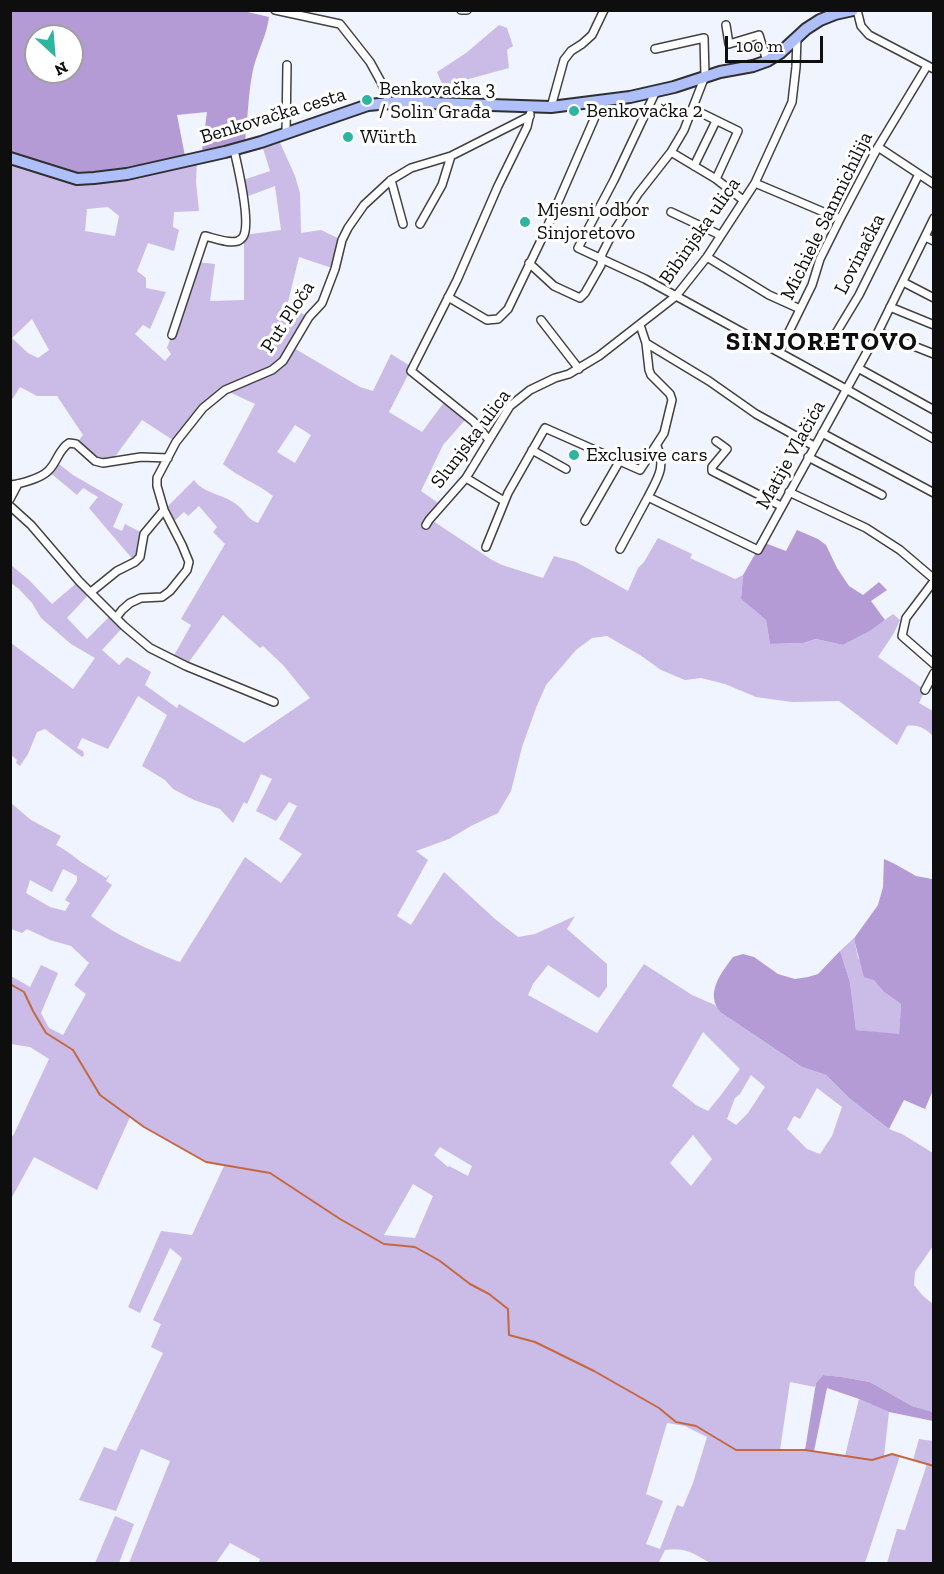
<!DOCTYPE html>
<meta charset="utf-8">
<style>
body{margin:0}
#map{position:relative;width:944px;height:1574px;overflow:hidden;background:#eff4fe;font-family:"Zilla Slab",serif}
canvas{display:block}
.frame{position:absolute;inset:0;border:12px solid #0e0e0e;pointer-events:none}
.north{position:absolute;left:24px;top:24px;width:60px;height:60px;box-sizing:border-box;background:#fff;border:2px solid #9f9f9f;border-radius:50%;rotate:154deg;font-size:16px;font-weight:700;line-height:24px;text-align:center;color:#0e0e0e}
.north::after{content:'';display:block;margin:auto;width:21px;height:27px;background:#2eb5a0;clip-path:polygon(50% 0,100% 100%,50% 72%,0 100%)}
.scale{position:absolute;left:725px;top:36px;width:98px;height:27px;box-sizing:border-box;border:3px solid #0e0e0e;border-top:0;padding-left:8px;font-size:18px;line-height:21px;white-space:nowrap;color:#0e0e0e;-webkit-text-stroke:4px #fff;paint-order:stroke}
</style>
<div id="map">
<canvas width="944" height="1574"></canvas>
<div class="frame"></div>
<div class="north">N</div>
<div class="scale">100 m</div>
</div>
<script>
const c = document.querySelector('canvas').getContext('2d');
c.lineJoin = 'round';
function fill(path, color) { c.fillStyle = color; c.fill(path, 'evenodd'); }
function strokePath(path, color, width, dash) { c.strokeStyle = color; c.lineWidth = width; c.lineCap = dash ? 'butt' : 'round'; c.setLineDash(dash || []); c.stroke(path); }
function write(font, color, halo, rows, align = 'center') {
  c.font = font + ' "Zilla Slab",serif'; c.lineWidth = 6; c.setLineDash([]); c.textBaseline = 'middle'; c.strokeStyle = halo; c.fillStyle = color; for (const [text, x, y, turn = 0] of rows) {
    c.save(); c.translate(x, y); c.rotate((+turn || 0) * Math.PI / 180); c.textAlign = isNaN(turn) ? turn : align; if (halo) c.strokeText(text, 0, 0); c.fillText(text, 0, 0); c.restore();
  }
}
const green = new Path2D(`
 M499 25 507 28 513 46 507 50 509 68 443 86 437 72 466 53Z
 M277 136 295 176 300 193 301 233 321 230 342 240 335 269 299 257 287 306 309 317 292 347 360 387 373 391 391 354 412 367 389 412 422 432 445 401 466 419 443 445 421 491 441 505 430 519 492 560 502 565 543 578 554 556 576 562 628 591 638 568 644 562 658 538 692 554 690 558 735 579 743 575 741 599 766 620 770 644 803 643 816 639 843 645 870 631 893 614 900 620 894 633 878 657 925 690 919 703 933 711 934 737C926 729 918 724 907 726L897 745 839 701 792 702 756 697 725 684 701 678 685 680 661 670 640 655 607 636 592 638 576 650 546 685 536 708 522 747 511 791 498 813 471 826 449 839 416 851 428 860 397 916 411 925 444 872 495 919 518 937 535 934 575 916 567 929 607 964V987L599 998 548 965 533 984 528 995 597 1033 644 964 692 995 715 1005 720 1012 802 1067 826 1075 849 1098 889 1129 902 1134 933 1153V1246L915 1272 914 1285 923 1296 933 1304V1412L912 1406 870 1382 842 1377 823 1375 816 1383 815 1387 790 1382 780 1450H805L845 1456 859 1399 889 1412 884 1456 892 1454 900 1456 865 1563H710C693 1553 685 1547 665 1550L658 1564H258L260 1559 230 1543 216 1563H129L170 1461 141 1449 116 1511 79 1500 104 1447 116 1451 163 1353 151 1347 161 1324 153 1320 182 1258 170 1248 140 1313 128 1307 161 1231 192 1235 224 1166 206 1162 144 1127 130 1117 97 1190 34 1157 11 1199V1135L13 1136 49 1059 30 1047 11 1044V976L30 987 41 965 58 973 41 1013 49 1028 63 1035 86 994 74 985 89 963 71 946 50 940 27 929 22 933 11 929V803L31 820 61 836 56 845C69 851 78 861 89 867 95 871 101 874 106 878L110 874 106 881 112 885 91 916C117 936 149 950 180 962L245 857 281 883 302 854 279 839 297 806 289 802 276 821 256 811 272 779 261 774 247 804 244 802 233 823 220 809 194 800 173 789 165 780 142 766 167 715 138 696 108 749 82 738 77 748 83 751 84 755 82 757 45 729 37 732 28 754 20 766 16 763 17 760 10 754 11 643 73 689 95 658 71 644 41 618 32 603 19 589 11 583V565L29 580 52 604 79 581 91 592 67 618 87 639 112 614 124 626 102 650 119 665 127 657 151 672 145 685 177 708 179 704 244 743 310 698 283 665 263 646 260 648 223 615 186 666 172 659 191 625 181 619 225 544 213 532 217 527 199 506 188 516 184 512 171 524 161 517 146 534 135 562 89 508 98 497 83 488 77 495 48 471 55 461 73 475 123 504 113 527 122 531 125 524 144 534 164 510 194 480C204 494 223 494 236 504 246 511 246 519 258 523L273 496C257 483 239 478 223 464L255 404 225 390 203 408 176 442 142 420 111 462 103 463 76 444 83 435 57 396H37L20 387 11 401V158L197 159 196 182 199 211 174 212 173 227 179 230 174 251 148 243 137 271 146 278V288L166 292 150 329 143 325 135 334 165 361 171 354 167 348 197 262 215 264 210 301 244 300V235L281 230 275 186 243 198 240 181 270 171 261 142ZM108 207 119 216 115 236 85 231 87 209ZM32 319 49 350 38 358 28 353 12 338ZM295 425 311 435 295 463 277 452ZM63 869 77 876V881L65 900 70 903 65 911 50 907 26 893 30 880 52 892ZM703 1032 740 1069 721 1095 708 1111 696 1105 672 1086ZM751 1075 765 1087 748 1113 736 1125 727 1119 735 1098 740 1094ZM817 1088 842 1107 832 1136 820 1154 807 1149 787 1129 794 1116 800 1119ZM693 1135 712 1159 691 1186 670 1163ZM440 1147 472 1166 468 1176 449 1166 448 1167 434 1155ZM413 1184 433 1196 415 1238 384 1235ZM667 1423 685 1426 707 1437 693 1483 683 1507 677 1505 660 1549 646 1544 663 1501 646 1494Z
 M855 937V943L858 958 884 992 901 1004 899 1035 856 1030 850 982 840 951Z
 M919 1439 933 1441V1563H887L897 1529 905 1530 927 1464 913 1460Z
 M115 1516 134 1524 119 1563H95Z`);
const forest = new Path2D(`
 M239 10 269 17C267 35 257 52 253 70 248 93 248 118 245 141L202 151 207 112 177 115 186 161 94 178 11 158V11ZM36 36H72V72H36Z
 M797 530 818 539 826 545 837 568 849 586 863 595 879 582 887 590 871 601 885 620 870 631 843 645 816 639 803 643 770 644 766 620 741 599 743 575 762 542 786 551Z
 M884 859 895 864 916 876 932 879 934 884 933 1090 925 1109 904 1100 889 1129 849 1098 826 1075 802 1067 720 1012C705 993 721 973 733 957L743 954 754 957 778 974 795 979 808 977 818 974 840 951 850 982 856 1030 899 1034 901 1004 884 992 874 980 864 977 855 943V937L878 905 883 887Z
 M823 1375 842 1377 870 1382 912 1406 933 1412V1421L889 1412 859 1399 827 1388 814 1451 805 1450 816 1383Z`);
const stream = new Path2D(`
 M10 984 24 992 33 1011 46 1033 73 1050 100 1095 144 1127 206 1162 270 1173 340 1219 384 1244 415 1247 440 1261 470 1284 489 1294 508 1309 509 1335 535 1342 594 1371 659 1408 676 1422 696 1426 736 1450H805L872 1460 892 1454 934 1466`);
const minor = new Path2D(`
 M275 10 340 24 370 62 381 82 389 102
 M461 10H467
 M857 10 861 26 869 35 934 69
 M726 25 729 44 759 35 767 61
 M656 91 614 180 578 248 645 279 846 389 934 439
 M551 107 564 60 571 51 582 44 592 35 604 10
 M693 109 738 131 716 179
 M286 133 287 65
 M878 147 934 184
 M671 152 716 179 743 200
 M694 166 716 121
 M391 180 403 224
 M755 183 840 219
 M671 212 720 235
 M420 224 442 185 451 156
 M925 237 934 241
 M707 257 769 295 800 309
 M529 263 554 286 580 298 585 293 601 265 602 254 611 236 638 194 671 152 684 130 705 76 704 38 655 49
 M903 282 934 298
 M448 297 487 320 498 319 508 309 545 232 602 101
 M890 307 934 325
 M541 320 579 369
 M878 332 934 354
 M172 335 205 236C214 238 229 244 238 241 240 240 243 238 244 235 250 220 238 167 234 150
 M646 343 709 381 756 414 814 446
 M827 348 859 295 919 174
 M779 352 812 285 820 259 840 219 878 147 927 66
 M858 368 934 410
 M822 433 934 493
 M489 440 473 421 411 371 457 280 498 186 527 127 530 114
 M716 441 727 449 712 467V471L781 506
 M657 446C666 468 658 477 648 497L758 550 878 332 934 218
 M532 450 566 469
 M808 457 882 495
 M466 478 504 501
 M10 485C21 484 41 478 48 471 57 463 58 450 69 443L76 444 95 461 103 463 141 457 168 458
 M789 492 866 528 900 550 934 579
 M10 499 18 484
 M10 506 31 525 79 581 124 626 150 648 186 666 274 702
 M585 521 619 462
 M426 525 429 520 466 478 510 406 530 390 555 378 569 374 599 356 676 296 707 257 755 183 792 102 796 67 797 37
 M486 547 508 493 545 428 640 470 664 433 672 400 670 394 651 375 649 370 646 343 640 325
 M620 549 648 497
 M934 581 906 618 902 636 934 664
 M91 592 117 571 135 562 140 557 144 534 164 510 157 486V478L176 442 203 408 225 390 272 370 283 361 309 317 322 303 335 269 342 240 348 228 364 205 391 180 411 168 451 156 530 116
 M116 618 122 610 130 603 141 598 162 597 170 591 187 570 189 562 182 545 164 510
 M925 690 934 673`);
const secondary = new Path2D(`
 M10 158 77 179 94 178 127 174 225 152 261 142 368 105 401 102 551 107 630 97 674 87 720 72 753 66 767 61 780 53 806 29 820 20 835 14 853 10`);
const markers = [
 [367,100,6,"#2eb5a0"],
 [574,111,6,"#2eb5a0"],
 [348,137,6,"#2eb5a0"],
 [525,222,6,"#2eb5a0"],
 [574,455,6,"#2eb5a0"]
];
const poiNames = [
 ["Benkovačka 3",379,89],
 ["/ Solin Građa",379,112],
 ["Benkovačka 2",586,111],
 ["Würth",360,137],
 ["Mjesni odbor",537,210],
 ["Sinjoretovo",537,233],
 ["Exclusive cars",586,455]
];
const streetNames = [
 ["Benkovačka cesta",273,116,-17],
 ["Michiele Sanmichilija",827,216,-64],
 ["Bibinjska ulica",700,231,-55],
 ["Lovinačka",860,254,-63],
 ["Put Ploča",288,317,-57],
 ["Slunjska ulica",471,439,-53],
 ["Matije Vlačića",791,455,-61]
];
const districtNames = [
 ["SINJORETOVO",822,343]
];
fill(green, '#cbbbe7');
fill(forest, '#b59bd6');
strokePath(stream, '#c56842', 2);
strokePath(minor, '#414141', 10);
strokePath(secondary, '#303030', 14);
strokePath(minor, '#fff', 7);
strokePath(secondary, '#aebffa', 10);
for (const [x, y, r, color] of markers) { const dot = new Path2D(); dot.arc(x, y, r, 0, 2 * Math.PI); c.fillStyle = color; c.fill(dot); strokePath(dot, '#fff', 2); }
write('20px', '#0e0e0e', '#fff', poiNames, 'left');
write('20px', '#0e0e0e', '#fff', streetNames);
c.letterSpacing = '1.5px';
write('bold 26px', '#0e0e0e', '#fff', districtNames);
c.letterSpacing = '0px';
</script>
